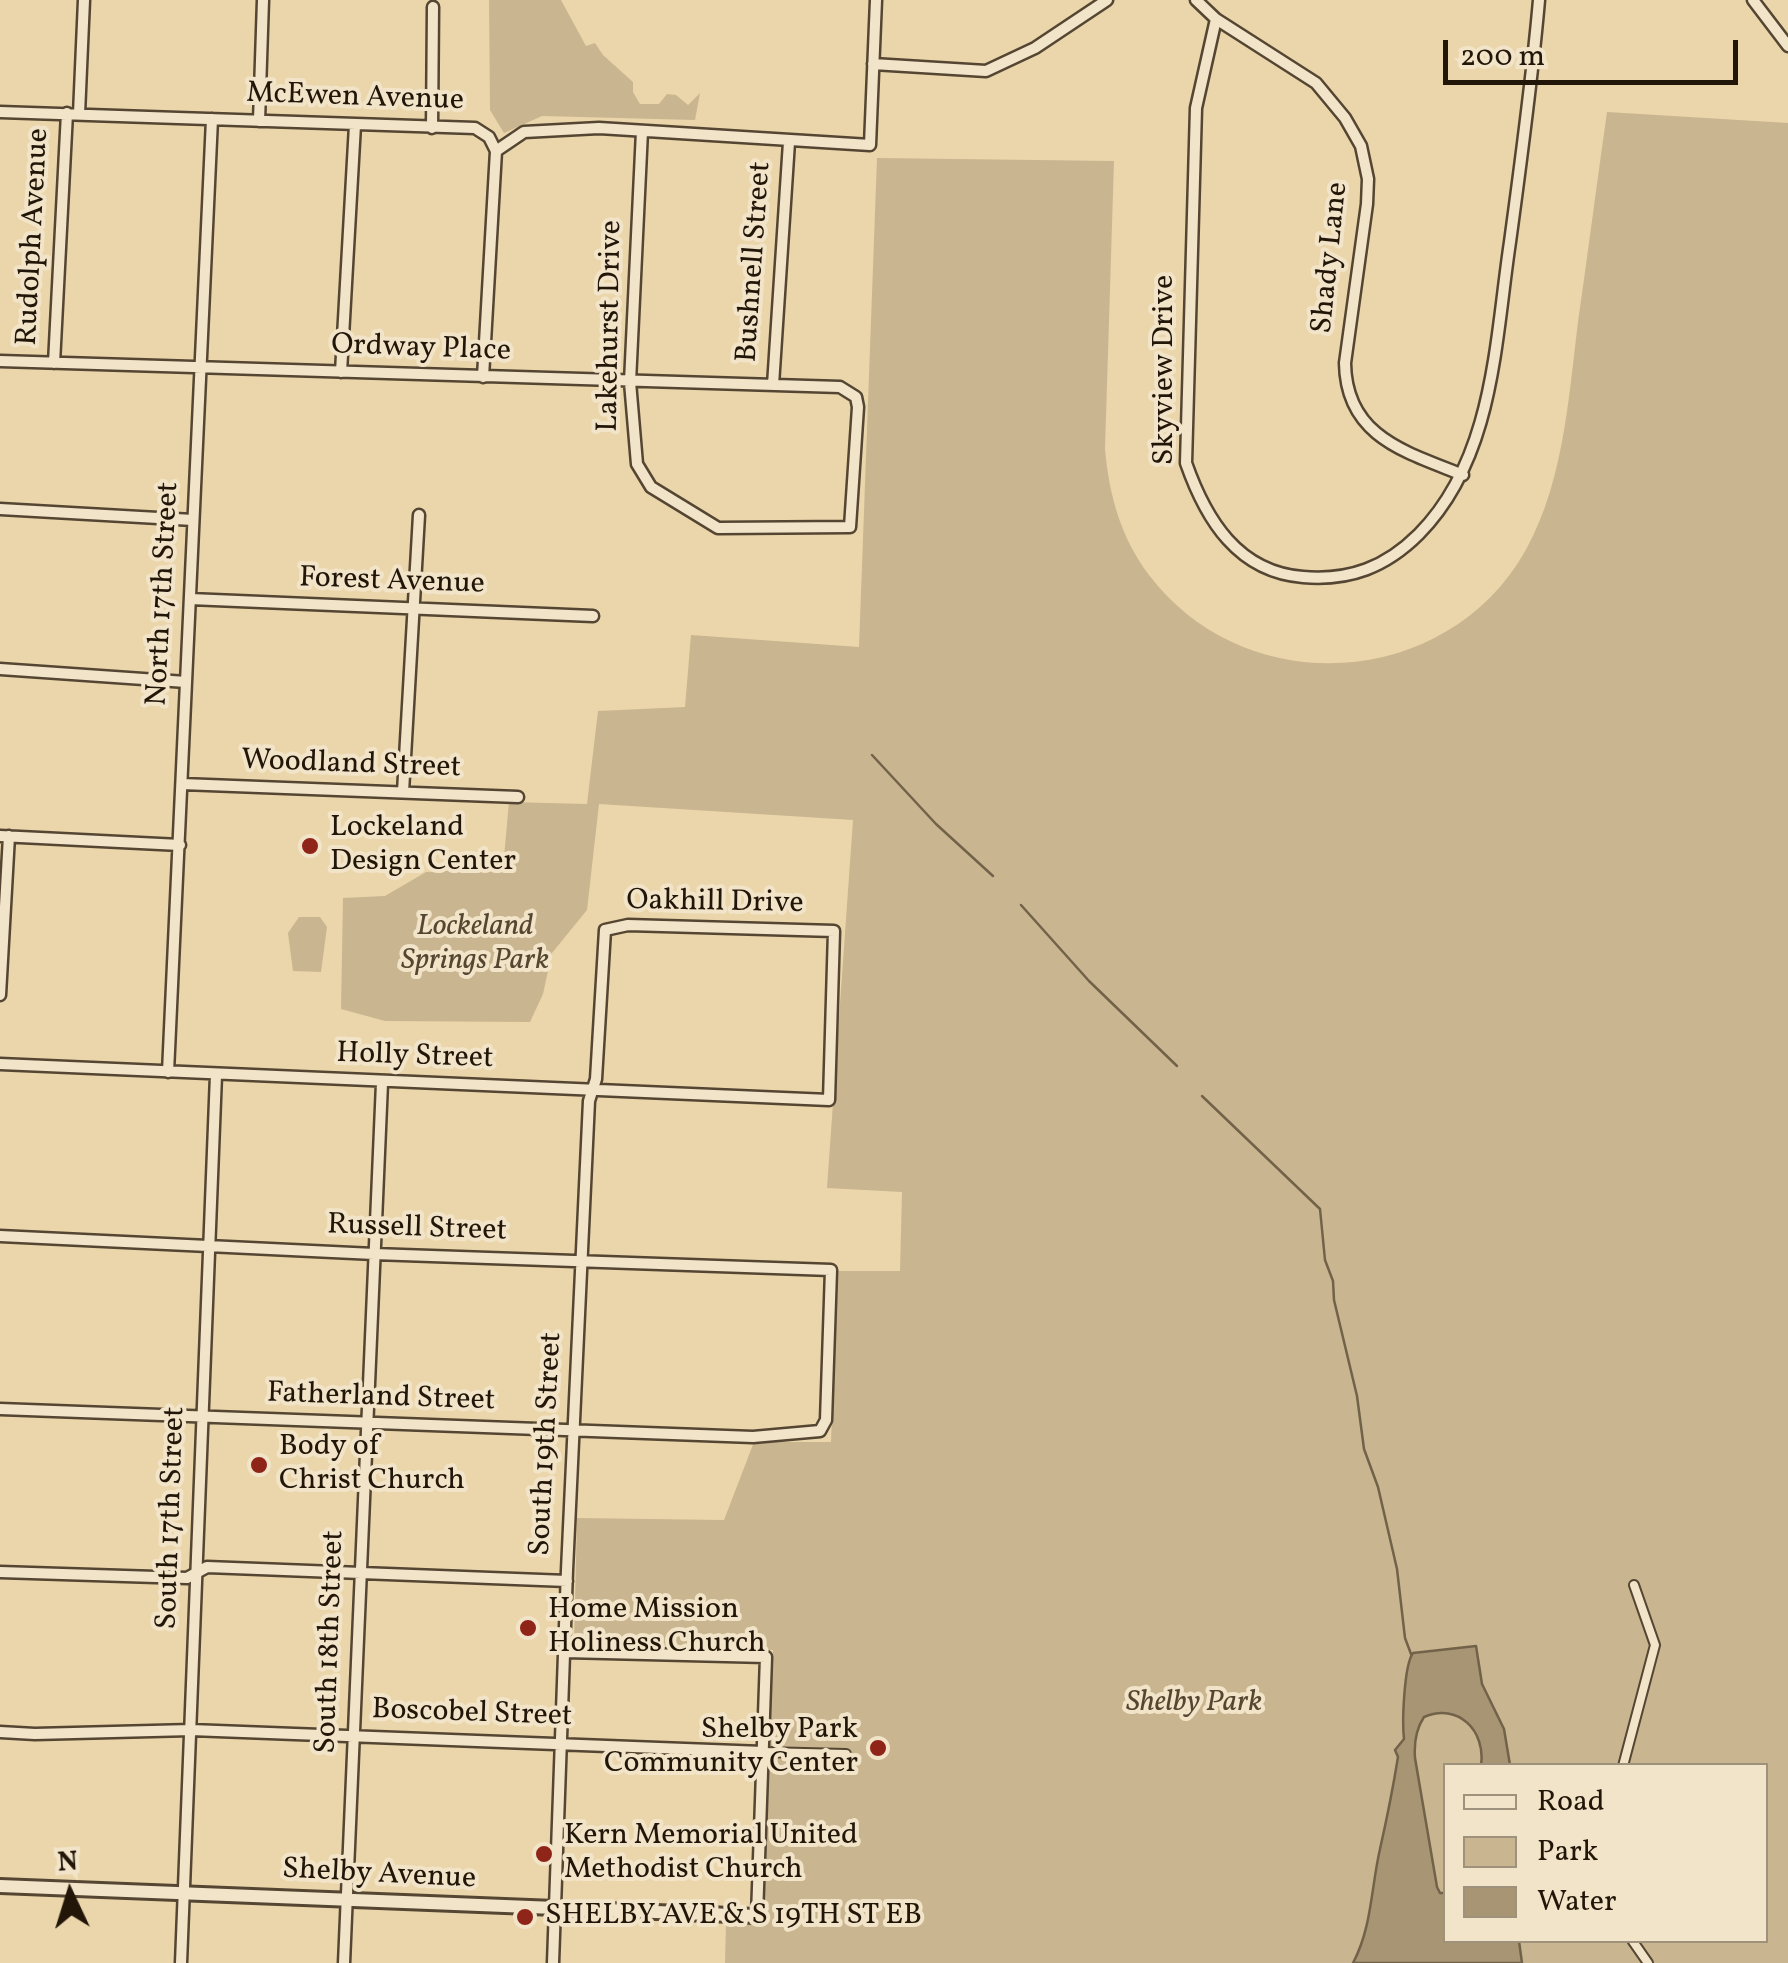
<!DOCTYPE html>
<style>
body{margin:0}
#map{position:relative;width:1788px;height:1963px;overflow:hidden;background:#ebd6ab;font-family:Vollkorn,serif}
canvas{display:block}
.legend{position:absolute;left:1443px;top:1763px;width:325px;height:180px;box-sizing:border-box;background:#f2e4c8;border:2px solid #9f927c;margin:0;padding:12px 18px;list-style:none;font-size:30px;color:#221609}
.legend li{display:flex;align-items:center;gap:20px;height:50px}
.legend b{width:50px;border:2px solid #9f927c}
.north{position:absolute;left:20px;top:1843px;width:100px;height:100px;-webkit-text-stroke:8px #f2e4c8;paint-order:stroke;rotate:356deg;font-size:28px;font-weight:700;line-height:40px;text-align:center;color:#221609}
.north::after{content:'';display:block;margin:auto;width:35px;height:45px;background:#221609;clip-path:polygon(50% 0,100% 100%,50% 72%,0 100%)}
.scale{position:absolute;left:1443px;top:40px;width:295px;height:45px;box-sizing:border-box;border:5px solid #221609;border-top:0;padding-left:12px;font-size:30px;line-height:35px;white-space:nowrap;color:#221609;-webkit-text-stroke:8px #f2e4c8;paint-order:stroke}
</style>
<div id="map">
<canvas width="1788" height="1963"></canvas>
<ul class="legend">
<li><b style="height:12px;background:#f2e4c8"></b>Road</li>
<li><b style="height:28px;background:#c9b58f"></b>Park</li>
<li><b style="height:28px;background:#a79574"></b>Water</li>
</ul>
<div class="north">N</div>
<div class="scale">200 m</div>
</div>
<script>
const c = document.querySelector('canvas').getContext('2d');
c.lineJoin = 'round';
function fill(path, color) { c.fillStyle = color; c.fill(path, 'evenodd'); }
function strokePath(path, color, width, dash) { c.strokeStyle = color; c.lineWidth = width; c.lineCap = dash ? 'butt' : 'round'; c.setLineDash(dash || []); c.stroke(path); }
function write(font, color, halo, rows, align = 'center') {
  c.font = font + ' Vollkorn,serif'; c.lineWidth = 8; c.setLineDash([]); c.textBaseline = 'middle'; c.strokeStyle = halo; c.fillStyle = color; for (const [text, x, y, turn = 0] of rows) {
    c.save(); c.translate(x, y); c.rotate((+turn || 0) * Math.PI / 180); c.textAlign = isNaN(turn) ? turn : align; if (halo) c.strokeText(text, 0, 0); c.fillText(text, 0, 0); c.restore();
  }
}
const green = new Path2D(`
 M489 0H561L586 46 595 43 603 55 633 82V92L640 104H659L667 94 676 95 688 105 700 93 695 120 542 116 504 133 490 110Z
 M1607 112 1788 123V1963H725L726 1923 763 1924 773 1650 574 1644 577 1518 724 1520 754 1442H831L837 1271H900L902 1192 827 1188 853 820 599 804 587 910 552 953 543 994 530 1022 385 1021 341 1009 343 898 385 896 426 872 503 868 509 802 587 804 598 711 685 707 691 635 859 647 877 158 1114 161 1105 449C1109 495 1121 538 1149 575 1242 698 1434 691 1518 563 1563 493 1568 402 1578 322 1588 252 1597 182 1607 112ZM1446 1766H1766V1940H1446Z
 M299 917H320L327 927 321 972 293 971 288 933Z`);
const water = new Path2D(`
 M1476 1646 1482 1684 1504 1729 1510 1765H1481C1486 1731 1458 1702 1424 1717 1416 1729 1414 1744 1415 1758L1437 1887 1440 1893H1445L1446 1940 1519 1941 1522 1963H1353C1372 1927 1371 1888 1380 1849 1387 1818 1393 1788 1398 1757L1395 1750 1404 1739C1402 1722 1404 1665 1413 1653Z`);
const stream = new Path2D(`
 M872 755 936 824 993 876
 M1021 905 1089 981 1177 1066
 M1202 1096 1320 1209 1325 1260 1333 1281 1334 1300 1357 1396 1364 1449 1378 1487 1397 1569 1405 1638 1411 1654`);
const pedestrian = new Path2D(`
 M763 1752 846 1754
 M1623 1766 1655 1645 1634 1585
 M1632 1940 1648 1963`);
const minor = new Path2D(`
 M1196 0 1216 19 1316 83 1345 118 1361 146 1368 179 1367 204 1345 363C1346 437 1406 452 1463 475
 M1753 0 1788 46
 M1216 19 1196 108 1186 463C1206 520 1238 572 1303 577 1350 581 1386 567 1419 534 1494 458 1495 342 1510 242 1521 161 1532 81 1539 0
 M873 64 986 71 1035 48 1107 0
 M0 112 475 128 489 137 496 151 524 132 599 128 870 145 876 0
 M79 114 84 0
 M259 121 263 0
 M432 128 433 7
 M0 361 840 387 856 397 858 407 850 527 718 528 651 487 637 464 630 382 642 131
 M54 363 67 113
 M341 372 355 125
 M483 377 496 151
 M773 385 789 142
 M0 509 193 520
 M190 599 593 616
 M0 669 186 682
 M182 784 518 797
 M403 792 419 515
 M0 836 180 845
 M0 995 9 836
 M0 1064C276 1077 553 1087 829 1100L834 931 628 925 605 930 596 1079 589 1101 567 1570 553 1963
 M168 1072 212 119
 M0 1236 374 1254 831 1270 826 1420 820 1431 753 1437 0 1409
 M0 1572 187 1578 207 1567 567 1581
 M565 1652 766 1657 757 1916
 M0 1732 35 1734 191 1730 763 1752
 M181 1963 216 1075
 M344 1963 382 1083`);
const tertiary = new Path2D(`
 M0 1886 757 1916`);
const markers = [
 [310,846,10,"#8f2418"],
 [259,1465,10,"#8f2418"],
 [528,1628,10,"#8f2418"],
 [878,1748,10,"#8f2418"],
 [544,1854,10,"#8f2418"],
 [525,1917,10,"#8f2418"]
];
const streetNames = [
 ["McEwen Avenue",355,99,2],
 ["Rudolph Avenue",35,237,-87],
 ["Shady Lane",1332,258,-84],
 ["Bushnell Street",756,262,-86],
 ["Lakehurst Drive",612,326,-89],
 ["Ordway Place",421,350,2],
 ["Skyview Drive",1166,370,-90],
 ["Forest Avenue",392,583,2],
 ["North 17th Street",165,594,-87],
 ["Woodland Street",351,766,2],
 ["Oakhill Drive",715,904,1],
 ["Holly Street",415,1058,2],
 ["Russell Street",417,1230,2],
 ["Fatherland Street",381,1399,2],
 ["South 19th Street",548,1444,-87],
 ["South 17th Street",173,1518,-88],
 ["South 18th Street",332,1642,-88],
 ["Boscobel Street",472,1715,2],
 ["Shelby Avenue",379,1876,3]
];
const poiNames = [
 ["Lockeland",330,829],
 ["Design Center",330,863],
 ["Body of",279,1448],
 ["Christ Church",279,1482],
 ["Home Mission",548,1611],
 ["Holiness Church",548,1645],
 ["Shelby Park",858,1731,"right"],
 ["Community Center",858,1765,"right"],
 ["Kern Memorial United",564,1837],
 ["Methodist Church",564,1871],
 ["SHELBY AVE & S 19TH ST EB",545,1917]
];
const parkNames = [
 ["Lockeland",475,928],
 ["Springs Park",475,962],
 ["Shelby Park",1194,1704]
];
fill(green, '#c9b58f');
fill(water, '#a79574');
strokePath(water, '#726249', 2.5);
strokePath(stream, '#726249', 2.5);
strokePath(pedestrian, '#544632', 12);
strokePath(minor, '#544632', 15);
strokePath(tertiary, '#544632', 18);
strokePath(pedestrian, '#f2e4c8', 8);
strokePath(minor, '#f2e4c8', 10);
strokePath(tertiary, '#f2e4c8', 12);
for (const [x, y, r, color] of markers) { const dot = new Path2D(); dot.arc(x, y, r, 0, 2 * Math.PI); c.fillStyle = color; c.fill(dot); strokePath(dot, '#f2e4c8', 4); }
write('30px', '#221609', '#f2e4c8', streetNames);
write('30px', '#221609', '#f2e4c8', poiNames, 'left');
write('italic 30px', '#544631', '#f2e4c8', parkNames);
</script>
